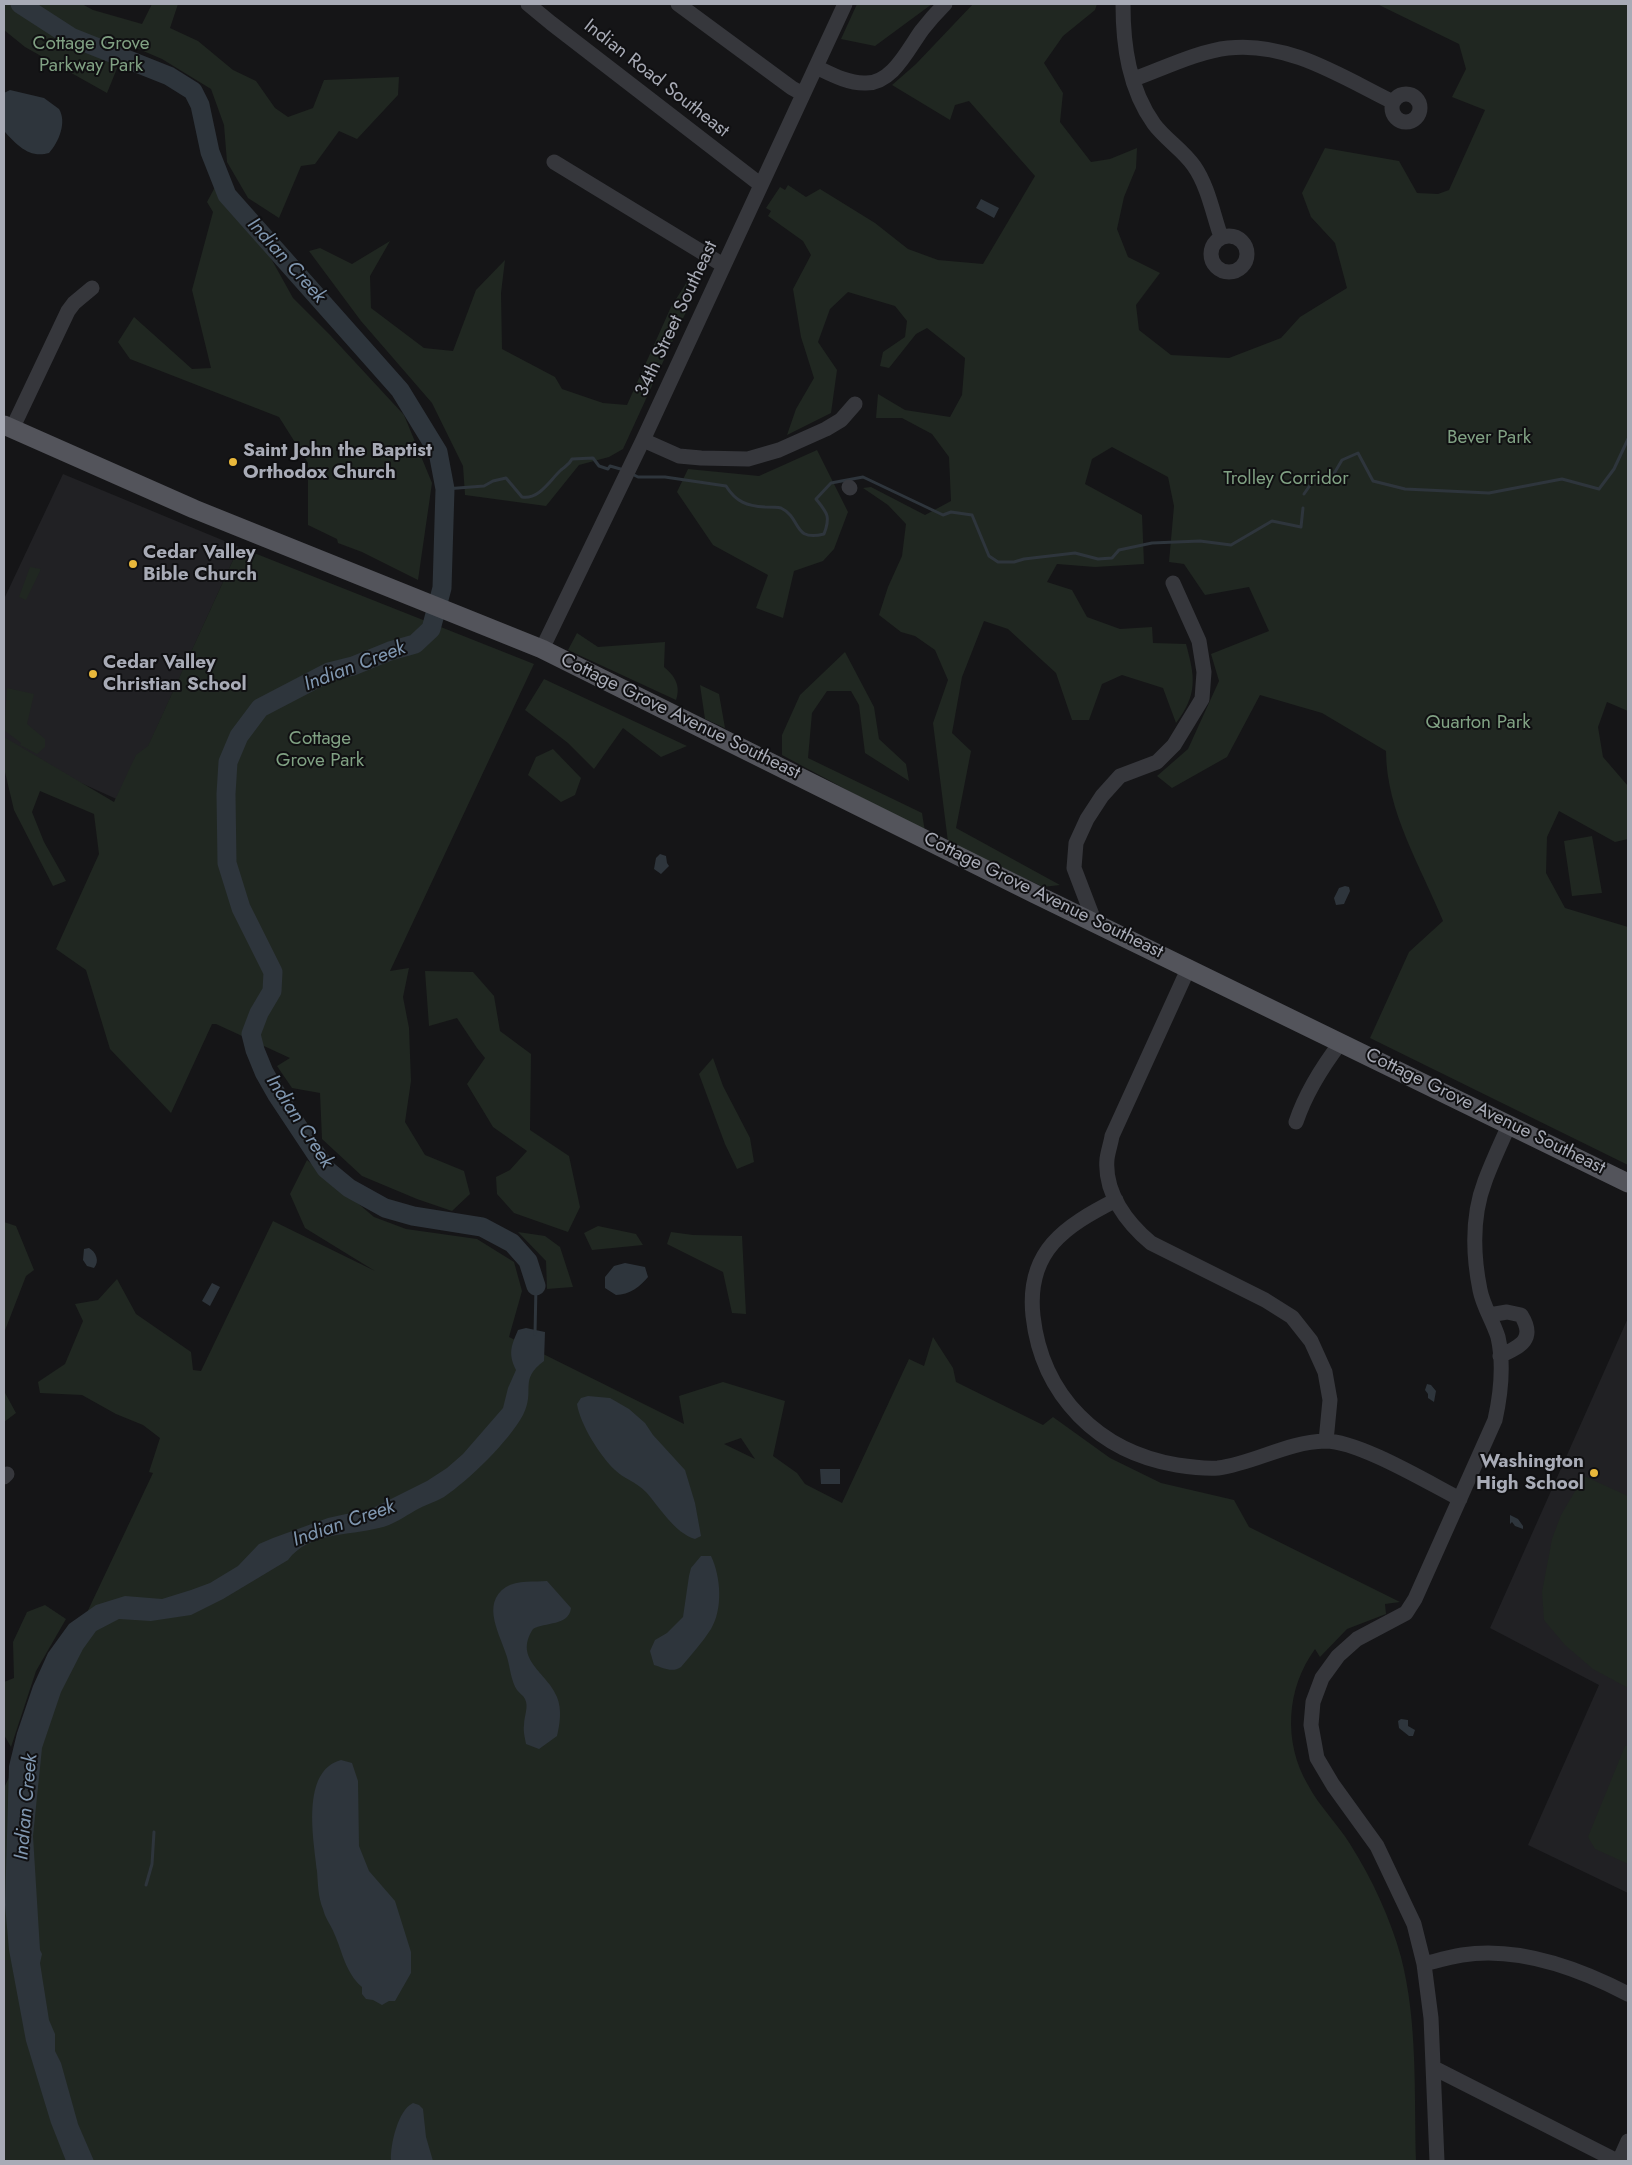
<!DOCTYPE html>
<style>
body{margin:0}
#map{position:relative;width:1632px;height:2165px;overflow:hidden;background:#151517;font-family:Jost,sans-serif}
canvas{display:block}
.frame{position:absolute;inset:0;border:5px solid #a8abb6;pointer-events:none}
</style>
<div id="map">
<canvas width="1632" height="2165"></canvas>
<div class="frame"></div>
</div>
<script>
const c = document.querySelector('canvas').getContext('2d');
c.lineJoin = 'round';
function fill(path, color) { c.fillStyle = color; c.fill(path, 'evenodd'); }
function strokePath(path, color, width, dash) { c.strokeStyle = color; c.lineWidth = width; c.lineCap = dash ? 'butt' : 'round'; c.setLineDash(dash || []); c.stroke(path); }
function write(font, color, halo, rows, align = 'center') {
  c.font = font + ' Jost,sans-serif'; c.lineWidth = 4; c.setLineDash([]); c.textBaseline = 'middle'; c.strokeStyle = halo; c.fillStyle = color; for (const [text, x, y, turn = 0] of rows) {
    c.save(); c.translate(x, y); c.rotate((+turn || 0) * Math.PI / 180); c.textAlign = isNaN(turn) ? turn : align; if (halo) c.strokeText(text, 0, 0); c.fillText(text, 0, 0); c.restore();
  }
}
const built = new Path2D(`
 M63 474 239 547 123 802 4 748V599Z
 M1628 1318V1893L1528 1845 1599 1685 1490 1628Z`);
const green = new Path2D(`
 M4 4H82L93 10 142 24 152 4H178L170 28 198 41 233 70 256 81 275 108 288 117 313 108 324 80 399 77 398 95 357 139 339 131 315 164 301 166 279 218 248 198 227 162 224 125 211 89 162 59 127 44 107 93 25 47 4 30Z
 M857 4H932L875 46 841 39Z
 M973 4H1097L1095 10 1063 36 1044 63 1063 93 1060 122 1091 162 1110 159 1137 148 1136 168 1124 197 1117 229 1128 257 1160 273 1136 305 1139 330 1171 355 1229 358 1281 338 1300 317 1347 288 1335 243 1311 217 1302 193 1325 148 1399 161 1417 193 1438 194 1449 190 1485 110 1452 97 1466 69 1459 44 1377 4H1628V711L1607 702 1598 727 1603 757 1628 786V839L1615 842 1559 811 1547 837 1546 873 1565 908 1628 927V1165L1370 1038 1409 952 1443 921C1421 867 1386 811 1386 751L1322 713 1260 695 1227 757 1172 788 1157 776 1188 749 1219 681 1211 654 1269 631 1249 587 1205 595 1184 564 1169 562 1174 506 1168 477 1112 447 1092 459 1085 484 1142 515 1144 564 1095 567 1057 564 1047 582 1072 590 1087 617 1120 629 1152 627 1153 643 1186 644C1195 677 1198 694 1176 723L1163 688 1122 675 1102 684 1089 720H1072L1056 673 1008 629 984 621 962 677 952 733 971 751 956 828 1060 885 1043 887 948 842 933 723 948 680 935 650 915 636 901 632 879 615 888 587 902 556 906 524 888 505 863 488 871 487 925 515 951 501 949 457 932 434 902 418H876L878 394 905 410 950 417 962 395 965 358 927 328 916 334 889 368 880 366 883 352 905 337 907 321 895 306 848 292 830 309 818 342 837 370 831 413 787 435 796 409 814 378 801 337 793 289 811 255 803 241 768 216 771 211 766 208 780 187 785 190 788 185 806 197 820 189 875 223 908 249 938 260 983 264 1035 176 969 101 955 105 950 120 892 85 916 64Z
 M223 172 293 298 330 335 404 415 432 483 418 580 362 552 338 543 337 539 308 525V463L279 417 130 359 118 342 134 317 192 369 211 368 192 290 213 212 207 202Z
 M390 241 370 276 371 308 424 348 453 351 476 290 505 260 501 293 502 349 555 377 562 389 603 403 627 405 671 307 697 266 702 277 623 449 609 457 579 465 546 506 465 495 463 466 432 403 361 321 309 251 320 248 352 264Z
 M817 450 848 512 834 549 823 561 794 571 783 618 756 608 768 575 713 545 677 492 688 469 759 476Z
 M239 547 534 664 390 971 409 968 403 997 409 1028 411 1081 405 1122 425 1155 464 1171 470 1194 452 1211 417 1199 362 1176 322 1139 320 1093 292 1088 277 1066 290 1058 216 1024H212L171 1113 110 1049 86 970 56 949 99 854 94 814 40 791 32 812 44 842 66 881 53 886 14 810 4 768V737L114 802 136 755 148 746Z
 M30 567 41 569 26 600 19 597Z
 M577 633 598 647 665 642 664 667C675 676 681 686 676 700L568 650Z
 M845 652 874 707 879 739 906 764 909 781 865 753 859 705 851 691H827L812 713 808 758 922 813 925 832 782 755V735L800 695Z
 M544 679 687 746 661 757 623 728 594 769 568 743 525 710Z
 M700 685 719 694 725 728 705 719Z
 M7 688 34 694 27 724 45 739V747L37 754 20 745 21 743 4 730Z
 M553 749 581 778 575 795 561 802 528 775 536 757Z
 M1592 836 1602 893 1572 896 1564 841Z
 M425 971 473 972 494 996 500 1031 531 1054 530 1130 569 1156 580 1207 568 1232 514 1213 497 1194 496 1177 510 1170 527 1151 493 1127 467 1084 485 1058 477 1048 457 1018 429 1026Z
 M713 1058 723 1086 750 1138 754 1162 737 1169 725 1144 699 1074Z
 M307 1160 374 1217 406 1229 477 1239 514 1262 522 1291 509 1337 684 1424 679 1396 723 1382 785 1401 773 1456 797 1473 805 1484 842 1503 909 1359 924 1366 933 1337 953 1368 956 1382 1043 1425 1053 1417 1110 1458 1161 1483 1234 1500 1249 1527 1400 1602 1385 1604 1386 1614 1347 1629 1320 1657 1315 1649C1286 1689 1283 1742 1308 1785 1319 1806 1337 1823 1350 1844 1372 1879 1390 1917 1401 1957 1418 2023 1414 2094 1416 2161H4V1788L153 1473 149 1472 160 1438 143 1425 116 1414 82 1395 40 1393 38 1382 65 1364 83 1321 75 1304 98 1300 117 1279 136 1314 191 1352 193 1370 201 1371 273 1221 375 1271 305 1228 290 1194ZM741 1438 755 1459 724 1444Z
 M4 1222 16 1226 34 1270 26 1276 4 1333Z
 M598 1226 636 1234 643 1245 592 1250 584 1233Z
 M518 1232 545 1236 560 1247 573 1287 547 1289 546 1261Z
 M671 1232 693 1235 742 1236 746 1314 732 1313 723 1272 667 1244Z
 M4 1391 16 1413 4 1422Z
 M1584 1476 1628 1496V1688L1593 1669 1565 1645 1544 1620 1542 1592 1552 1539 1561 1515Z
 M45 1605 66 1619 36 1671 11 1747 4 1735V1682L14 1678 13 1642 27 1612Z
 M1628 1745V1864L1595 1849 1588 1837 1625 1746Z`);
const water = new Path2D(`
 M10 90 44 98 59 109C67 122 59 142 49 153 29 159 16 144 4 131V93Z
 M981 199 999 208 994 218 976 208Z
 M660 854 666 856 667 863 669 866 661 874 654 869 656 858Z
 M1345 886 1349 887 1350 891 1344 904 1336 905 1334 898 1339 888Z
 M89 1248C96 1252 100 1261 94 1268L87 1266 83 1260 84 1249Z
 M625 1263 645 1267 648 1277C641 1286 629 1295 616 1295L605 1288V1277L614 1266Z
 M212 1283 220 1287 210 1306 202 1301Z
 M526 1328 545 1332 544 1361C518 1380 536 1390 523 1415 509 1441 469 1480 444 1497 435 1502 425 1505 416 1510 404 1517 393 1525 379 1528 348 1536 309 1532 288 1560L223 1599 191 1615 151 1621 119 1619 96 1631 83 1649 61 1692 42 1748 33 1836 40 1950 42 1954 40 1963 49 2020 55 2034V2051L61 2063 78 2124 94 2161H66L51 2123 26 2041 9 1950 5 1905 9 1766 17 1733 33 1686 48 1653 69 1624 96 1605 125 1596 162 1599 191 1590 210 1583 238 1566 259 1544 273 1538 328 1518 346 1514 365 1512 427 1481 447 1468 463 1454 503 1408 508 1388 516 1370C508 1354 511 1346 518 1330Z
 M1427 1384 1431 1385 1436 1391 1434 1402 1428 1398V1394L1425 1390Z
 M588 1396 610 1398 629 1409 645 1423 653 1435 685 1470 695 1503 701 1536 695 1539C675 1533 660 1508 646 1492 635 1481 624 1479 615 1470 600 1456 580 1424 577 1404L581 1398Z
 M820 1469H840V1484H821Z
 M1510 1515 1518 1519 1523 1526V1529L1515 1526 1512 1522 1510 1524Z
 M701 1556H711C721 1577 723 1609 711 1629 702 1643 691 1655 681 1667 672 1673 664 1668 654 1665L650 1651 655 1640 667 1633 683 1617 689 1576 691 1568Z
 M547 1581 571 1608C569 1626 545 1622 533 1629 513 1660 547 1672 557 1697 562 1709 560 1724 557 1736L539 1749 526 1744C525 1738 523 1731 524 1725 524 1716 529 1707 525 1699 523 1695 519 1693 517 1690 511 1681 510 1667 507 1657 501 1636 480 1604 506 1587 517 1580 535 1582 547 1581Z
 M1401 1719 1408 1720V1726L1415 1730 1413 1736H1409L1399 1728 1398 1721Z
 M341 1760 352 1763 358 1781 359 1846 369 1871 395 1901 411 1952V1973L395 2001H389L382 2005 373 2000 366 1999 362 1994V1987C345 1972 343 1953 334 1933 331 1925 325 1918 323 1909 318 1897 318 1884 317 1871 314 1841 300 1771 341 1760Z
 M413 2103 419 2105 423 2109 426 2137 433 2161H391C390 2145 398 2110 413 2103Z`);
const stream = new Path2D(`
 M632 474 638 477H665L726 486C736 502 747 506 765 507 770 507 777 507 781 508 802 518 792 542 824 534 831 516 827 513 816 499L831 483 863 477 943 515 951 512 972 515 989 556 998 562H1014L1024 559 1075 553 1098 559 1112 558 1119 550 1152 543 1200 541 1231 545 1272 521 1301 527 1303 508
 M445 489 484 486 493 481 506 478 522 497C539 500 550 480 561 470 566 466 569 465 572 459L593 458 599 466 608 469 610 466 624 470
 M1304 494 1315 478 1332 477 1342 460 1358 453 1373 481 1405 489 1489 493 1562 479 1599 489 1614 469 1628 439
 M535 1334 536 1286
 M146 1885 152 1864 154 1832`);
const river = new Path2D(`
 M20 4 71 37 169 76 193 91 200 105 210 152 227 195 400 390 438 452 445 489 442 588 431 629 415 644 390 651 353 666 329 672 260 708 239 736 228 762 226 794 227 863 241 908 273 972 272 991 259 1013 251 1034 255 1050 264 1072 277 1095 326 1169 349 1188 385 1208 413 1216 482 1227 512 1243 528 1261 536 1286`);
const minor = new Path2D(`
 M528 4 551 23 761 185
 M678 4 792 88 803 94
 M1123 4C1123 46 1129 89 1154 124 1165 139 1183 150 1194 166 1208 186 1213 214 1221 237
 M816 67C831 74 847 83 864 83 892 85 908 49 922 30 929 21 937 12 945 4
 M1134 79C1162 69 1199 51 1228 48 1288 41 1342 77 1393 102
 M1392 108a14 14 0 1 1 28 0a14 14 0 1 1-28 0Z
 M554 162 723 265
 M1211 254a18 18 0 1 1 36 0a18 18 0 1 1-36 0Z
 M12 429 68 311 74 303 92 288
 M643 440 679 456 701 458 748 459 779 450 826 429 841 420 855 404
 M849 487 850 488
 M542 649 643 440 845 4
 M1095 923 1074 868 1076 843 1087 819 1102 796 1120 776 1157 762 1174 745 1202 699 1204 672 1199 641 1173 583
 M1189 967 1112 1136C1111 1143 1108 1151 1107 1159 1104 1193 1127 1223 1151 1243L1265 1300 1292 1317 1311 1341 1325 1372 1330 1400 1326 1441
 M1296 1122C1306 1092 1322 1067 1341 1042
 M1116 1200C1065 1226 1026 1251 1033 1316 1042 1396 1099 1452 1177 1465 1190 1467 1205 1469 1218 1468 1255 1463 1287 1442 1325 1441 1359 1441 1427 1482 1460 1499
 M1489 1315 1507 1312 1521 1315C1536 1339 1521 1346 1500 1356
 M4 1477 7 1474
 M1424 1964C1436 1961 1449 1957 1462 1955 1519 1946 1578 1968 1628 1994
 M1434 2068 1617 2161
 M1437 2161 1431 2018 1424 1964 1414 1924 1377 1846 1333 1785 1317 1758 1311 1725 1313 1702 1322 1678 1338 1656 1357 1639 1406 1613 1415 1599 1495 1420C1501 1393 1504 1364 1498 1337 1493 1321 1483 1306 1480 1290 1473 1255 1472 1215 1485 1181 1492 1162 1501 1143 1509 1125
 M1619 2161 1628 2141`);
const major = new Path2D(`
 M4 425 194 509 542 649 1035 894 1628 1183`);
const markers = [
 [233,462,5,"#e9b83b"],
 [133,564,5,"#e9b83b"],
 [93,674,5,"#e9b83b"],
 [1594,1473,5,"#e9b83b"]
];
const parkNames = [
 ["Cottage Grove",91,44],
 ["Parkway Park",91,66],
 ["Bever Park",1489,438],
 ["Trolley Corridor",1286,479],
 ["Quarton Park",1478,723],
 ["Cottage",320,739],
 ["Grove Park",320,761]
];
const streetNames = [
 ["Indian Road Southeast",656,79,38],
 ["34th Street Southeast",677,319,-65],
 ["Cottage Grove Avenue Southeast",680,717,26],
 ["Cottage Grove Avenue Southeast",1043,896,26],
 ["Cottage Grove Avenue Southeast",1485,1112,26]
];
const poiNames = [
 ["Saint John the Baptist",243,451],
 ["Orthodox Church",243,473],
 ["Cedar Valley",143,553],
 ["Bible Church",143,575],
 ["Cedar Valley",103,663],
 ["Christian School",103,685],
 ["Washington",1584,1462,"right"],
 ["High School",1584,1484,"right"]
];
const waterNames = [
 ["Indian Creek",286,261,48],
 ["Indian Creek",355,667,-21],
 ["Indian Creek",299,1122,57],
 ["Indian Creek",344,1524,-19],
 ["Indian Creek",27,1807,-85]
];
fill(built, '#212124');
fill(green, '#202721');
fill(water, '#2e353c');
strokePath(stream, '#2e353c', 3);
strokePath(river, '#2e353c', 19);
strokePath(minor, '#36373c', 15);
strokePath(major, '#53545b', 19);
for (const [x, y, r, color] of markers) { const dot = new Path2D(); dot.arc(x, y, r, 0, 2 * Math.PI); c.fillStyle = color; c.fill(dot); strokePath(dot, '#101012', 2); }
write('19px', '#80a183', '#101012', parkNames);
write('19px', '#a8abb6', '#101012', streetNames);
write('bold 19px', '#a8abb6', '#101012', poiNames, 'left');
write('italic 20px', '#8097b0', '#101012', waterNames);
</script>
